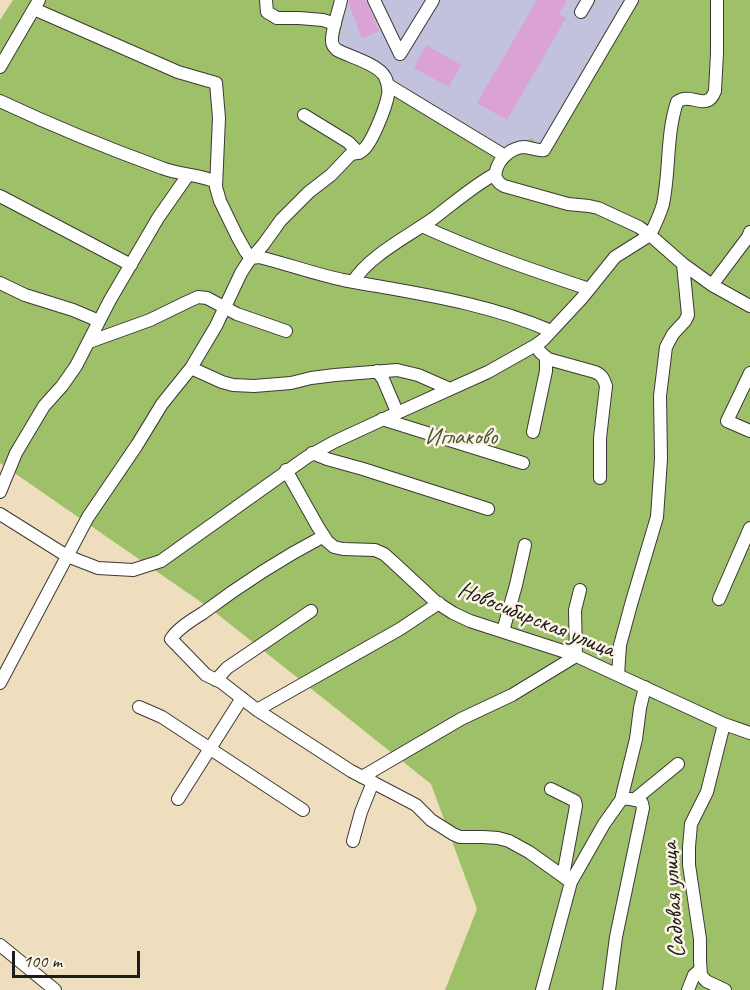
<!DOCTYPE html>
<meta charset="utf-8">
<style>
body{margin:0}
#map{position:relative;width:750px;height:990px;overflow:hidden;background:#efdebd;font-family:Caveat,sans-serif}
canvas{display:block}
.scale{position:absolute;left:12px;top:951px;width:128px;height:27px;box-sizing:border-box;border:3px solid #1c1c1c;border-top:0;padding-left:8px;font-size:18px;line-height:21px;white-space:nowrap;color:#1c1c1c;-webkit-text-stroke:4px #fcf5e5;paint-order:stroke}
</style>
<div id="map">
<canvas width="750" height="990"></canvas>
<div class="scale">100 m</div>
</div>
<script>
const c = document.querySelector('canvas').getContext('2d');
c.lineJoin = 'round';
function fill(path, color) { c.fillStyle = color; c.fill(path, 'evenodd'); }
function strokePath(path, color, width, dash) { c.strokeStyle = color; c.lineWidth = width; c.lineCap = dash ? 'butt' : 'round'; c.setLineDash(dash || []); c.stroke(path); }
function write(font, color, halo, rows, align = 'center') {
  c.font = font + ' Caveat,sans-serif'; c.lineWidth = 5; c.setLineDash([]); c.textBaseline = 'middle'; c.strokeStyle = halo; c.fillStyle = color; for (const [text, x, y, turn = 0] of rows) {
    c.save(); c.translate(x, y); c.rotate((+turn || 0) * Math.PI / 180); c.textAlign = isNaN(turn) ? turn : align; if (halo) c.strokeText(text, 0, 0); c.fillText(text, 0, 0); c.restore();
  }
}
const industrial = new Path2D(`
 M347 0H630L543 148 510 152 393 86 337 46Z`);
const green = new Path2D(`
 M13 0H347L338 46 390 73 393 86 510 152 531 138 543 148 630 0H750V990H445L477 909 431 784 211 609 0 463V20Z`);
const building = new Path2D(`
 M349 0H366L379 31 362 39 349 4Z
 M537 0H567L559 14 566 18 507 120 477 103Z
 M426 45 461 65 449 87 414 68Z`);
const minor = new Path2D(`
 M266 0 267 12 277 18H299L323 20 335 24
 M374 0 400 54
 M632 0 544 150C537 151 532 148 525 147 512 147 499 158 496 171 494 178 498 183 504 186L568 204 589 206 598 208 639 227 650 235C655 225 660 215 663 204 670 171 666 135 677 102 691 91 707 113 715 91L717 53V0
 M34 9 178 72 216 83 219 118 216 187 220 201 237 236 246 252 251 258 259 257C287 264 315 274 343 280 413 293 485 302 551 331
 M581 12 588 0
 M400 54 433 0
 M0 67 39 0
 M388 85 505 156
 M0 101C53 126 107 148 162 168 180 175 199 174 216 182
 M304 115 348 142 359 153
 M0 196 131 265
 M422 226C476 251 532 270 589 289
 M353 282C367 257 410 235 434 218 454 203 473 186 495 174
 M0 283 25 295 73 310 99 321
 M712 285 750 306
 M89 342 150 320 187 302 198 297 207 298 237 314 286 331
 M536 345 540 352 548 359 595 372C602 375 604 379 606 386L600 438V478
 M191 368 222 382 233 385 254 386 291 383 311 378 335 375 397 370 418 375 450 389
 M377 371 383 379 397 412
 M750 373 727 421 750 431
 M382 419 523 463
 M533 432 546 371V357
 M312 453 327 459 363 469 488 509
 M286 470 318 527 327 541 334 547 343 549 375 550 384 554 393 562 436 602 453 613 470 621 572 654 724 724 750 733
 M0 492 16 453 44 406 62 386 76 366 110 300 158 218 188 175
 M0 514 67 556 98 568 133 570 161 561 307 457 334 442 375 423 488 372 536 345 543 340 582 298 615 257 650 235 683 264 712 285 748 237 750 232
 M324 536C280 559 243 583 203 613 192 620 178 628 171 639L206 675 221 682 257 710 351 771 416 805 431 820 453 834 460 837H483L498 838 509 841 529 852 571 882
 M719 599 750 528
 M503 631 516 585 525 545
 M618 675 620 645 632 601 657 517 661 459 660 396 666 347 673 334 685 321 688 315 683 264
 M216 680 227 668 311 611
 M0 683 88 517 137 445 162 404 191 368 216 326 241 273 248 262 263 245 281 220 309 192 331 175 351 154C355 153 359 154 363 150 372 143 386 107 388 95 389 89 388 83 385 77 378 64 350 57 337 50 334 47 332 46 332 41 331 32 339 10 341 0
 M139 707 162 717 303 810
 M257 710 400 629 439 603
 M724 724 707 792 691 824 689 847V865L700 939V961L701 975 706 981 725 990
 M362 777 461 719 512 695 576 656 575 610 580 590
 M551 789 575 801 576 806 563 876
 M178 799 242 698
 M634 800 678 764
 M353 841 361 812 373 782
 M0 945 55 990
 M542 990 571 882 604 824 621 800 636 739 640 708 645 687
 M609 990 616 937 643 808 642 803 637 800 622 798
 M688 990 694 975 700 970`);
const parkNames = [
 ["Иглаково",461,438]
];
const streetNames = [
 ["Новосибирская улица",536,620,22],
 ["Садовая улица",674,900,-94]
];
fill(industrial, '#c2c2dc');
fill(green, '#9ec069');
fill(building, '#daa2d5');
strokePath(minor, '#3c3934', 14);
strokePath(minor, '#fff', 12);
write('24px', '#4a5537', '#fcf5e5', parkNames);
write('24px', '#1c1c1c', '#fcf5e5', streetNames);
</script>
